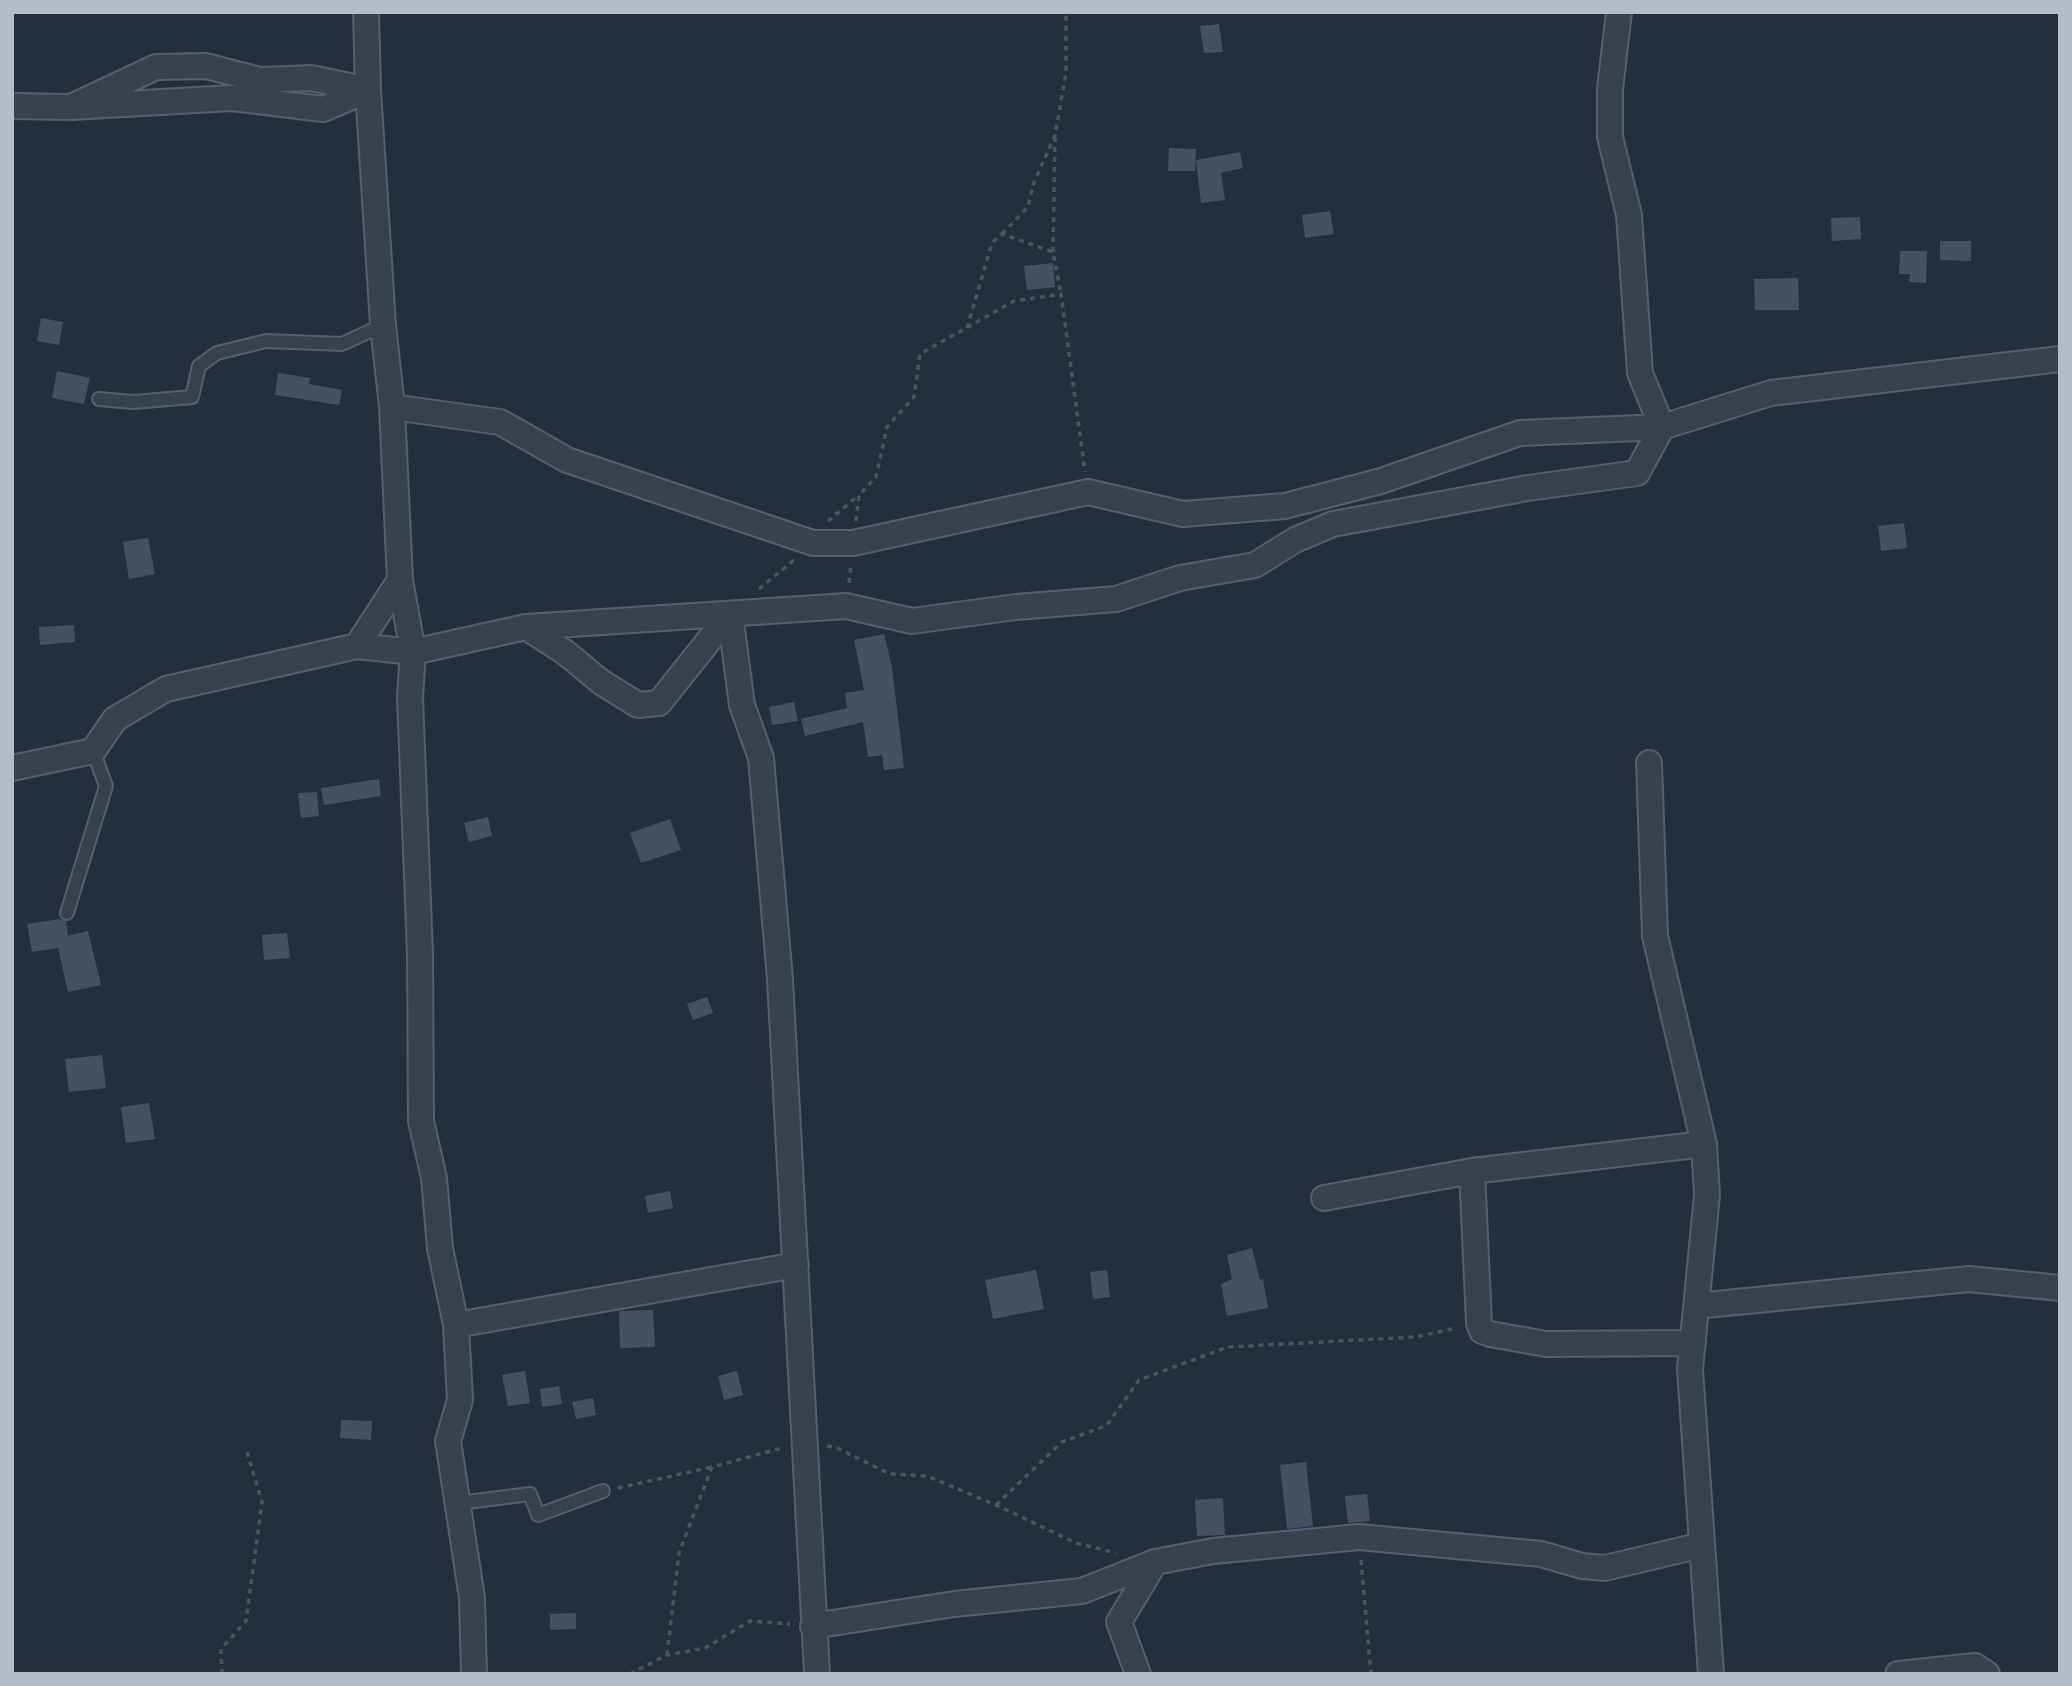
<!DOCTYPE html>
<style>
body{margin:0}
#map{position:relative;width:2072px;height:1686px;overflow:hidden;background:#242f3e;font-family:"Fira Sans Condensed",sans-serif}
canvas{display:block}
.frame{position:absolute;inset:0;border:14px solid #b4bcc9;pointer-events:none}
</style>
<div id="map">
<canvas width="2072" height="1686"></canvas>
<div class="frame"></div>
</div>
<script>
const c = document.querySelector('canvas').getContext('2d');
c.lineJoin = 'round';
function fill(path, color) { c.fillStyle = color; c.fill(path, 'evenodd'); }
function strokePath(path, color, width, dash) { c.strokeStyle = color; c.lineWidth = width; c.lineCap = dash ? 'butt' : 'round'; c.setLineDash(dash || []); c.stroke(path); }
const building = new Path2D(`
 M1219 24 1223 52 1204 53 1200 26Z
 M1169 148 1196 149 1195 171H1168Z
 M1240 152 1243 168 1221 173 1225 200 1201 203 1196 160Z
 M1330 211 1334 234 1305 238 1302 215Z
 M1860 217 1861 239 1832 241 1831 218Z
 M1940 241H1971V261L1940 260Z
 M1900 251H1927L1926 283 1909 282 1910 274H1899Z
 M1053 263 1055 287 1027 290 1024 266Z
 M1798 278 1799 310H1755L1754 279Z
 M41 318 63 322 59 345 37 341Z
 M57 371 90 378 84 404 52 398Z
 M278 373 310 378 309 384 342 390 339 405 275 395Z
 M1904 523 1907 548 1881 551 1878 526Z
 M148 538 155 574 129 579 123 542Z
 M74 625 75 642 40 645 39 627Z
 M884 634 892 667 904 768 884 770 882 755 868 757 863 722 805 736 801 719 847 708 845 693 864 690 854 640Z
 M794 702 798 721 772 725 769 707Z
 M379 779 381 796 324 805 321 788Z
 M317 792 319 816 301 818 298 793Z
 M488 817 492 836 469 842 464 823Z
 M670 819 681 850 641 863 630 833Z
 M60 919 66 921 68 936 88 931 101 985 68 992 58 948 32 952 27 924Z
 M287 933 290 958 264 960 262 935Z
 M707 997 713 1013 693 1020 687 1004Z
 M102 1055 106 1088 69 1092 65 1059Z
 M149 1103 155 1139 126 1143 121 1107Z
 M670 1191 673 1208 648 1213 645 1196Z
 M1252 1248 1260 1280 1263 1279 1268 1308 1227 1316 1221 1284 1232 1279 1227 1255Z
 M1036 1270 1044 1309 993 1319 985 1280Z
 M1107 1270 1110 1297 1093 1299 1090 1272Z
 M653 1310 655 1347 620 1348 619 1311Z
 M525 1371 530 1403 508 1406 502 1375Z
 M737 1371 743 1395 724 1400 718 1376Z
 M559 1386 562 1404 542 1407 540 1389Z
 M593 1398 596 1415 576 1419 572 1402Z
 M341 1420 372 1421 371 1440 340 1438Z
 M1306 1462 1313 1526 1287 1529 1280 1465Z
 M1367 1494 1370 1521 1348 1523 1345 1496Z
 M1223 1498 1225 1535 1197 1536 1195 1500Z
 M576 1613V1629L550 1630V1614Z`);
const path = new Path2D(`
 M1002 234 1028 207 1033 185 1055 135 1066 73V12
 M1053 252 1055 137
 M967 328 992 243 1002 234 1053 252 1061 294
 M828 521 859 495
 M856 521 859 495 876 477 887 427 914 397 920 354 1014 301 1061 294 1085 472
 M849 583 851 566
 M759 589 794 560
 M827 1446 837 1448 890 1474 927 1476 996 1505 1076 1543 1116 1553
 M618 1488 712 1467
 M996 1505 1062 1442 1107 1425 1139 1380 1228 1347 1415 1337 1456 1328
 M1361 1560 1371 1674
 M667 1655 679 1553 712 1467 782 1448
 M222 1674 221 1649 246 1621 262 1502 247 1452
 M630 1674 667 1655 705 1648 750 1621 790 1624`);
const service = new Path2D(`
 M99 399 133 402 192 397 199 366 217 353 266 341 342 344 383 325
 M67 913 106 786 93 751
 M459 1503 530 1494 538 1515 603 1491`);
const minor = new Path2D(`
 M366 12 368 90 383 325 392 407 400 580
 M12 106 71 107 232 98 323 109 368 90 311 78 260 80 206 66 156 67 71 107
 M392 407 500 422 567 460 813 543H853L1088 492 1183 514 1285 506 1381 481 1520 433 1662 427 1640 373 1629 215 1610 137V89L1619 12
 M730 614 742 705 761 758 780 979 817 1674
 M526 627 566 653 601 682 638 705 659 703 730 614
 M357 646 400 580 413 652 410 697 420 954 421 1121 434 1178 440 1248 456 1325 460 1400 448 1441 472 1598 474 1674
 M1649 763 1655 936 1704 1144 1707 1195 1690 1369 1711 1674
 M12 768 93 751 115 719 166 689 357 646 413 652 526 627 846 606 912 621 1016 607 1116 599 1180 578 1255 565 1295 540 1333 524 1528 488 1637 473 1662 427 1771 393 2060 359
 M1472 1171 1479 1323 1482 1331 1490 1334 1546 1344 1693 1343
 M1324 1198 1472 1171 1704 1144
 M1696 1306 1969 1279 2060 1288
 M456 1325 796 1265
 M813 1626 954 1604 1082 1591 1155 1562 1213 1551 1359 1537 1541 1554 1582 1566 1605 1568 1702 1545
 M1138 1674 1119 1622 1155 1562
 M1898 1674 1975 1666 1987 1674`);
fill(building, '#455162');
strokePath(service, '#565f6c', 16);
strokePath(minor, '#565f6c', 28);
strokePath(path, '#44595c', 3.5, [5, 5]);
strokePath(service, '#38414e', 12);
strokePath(minor, '#38414e', 24);
</script>
